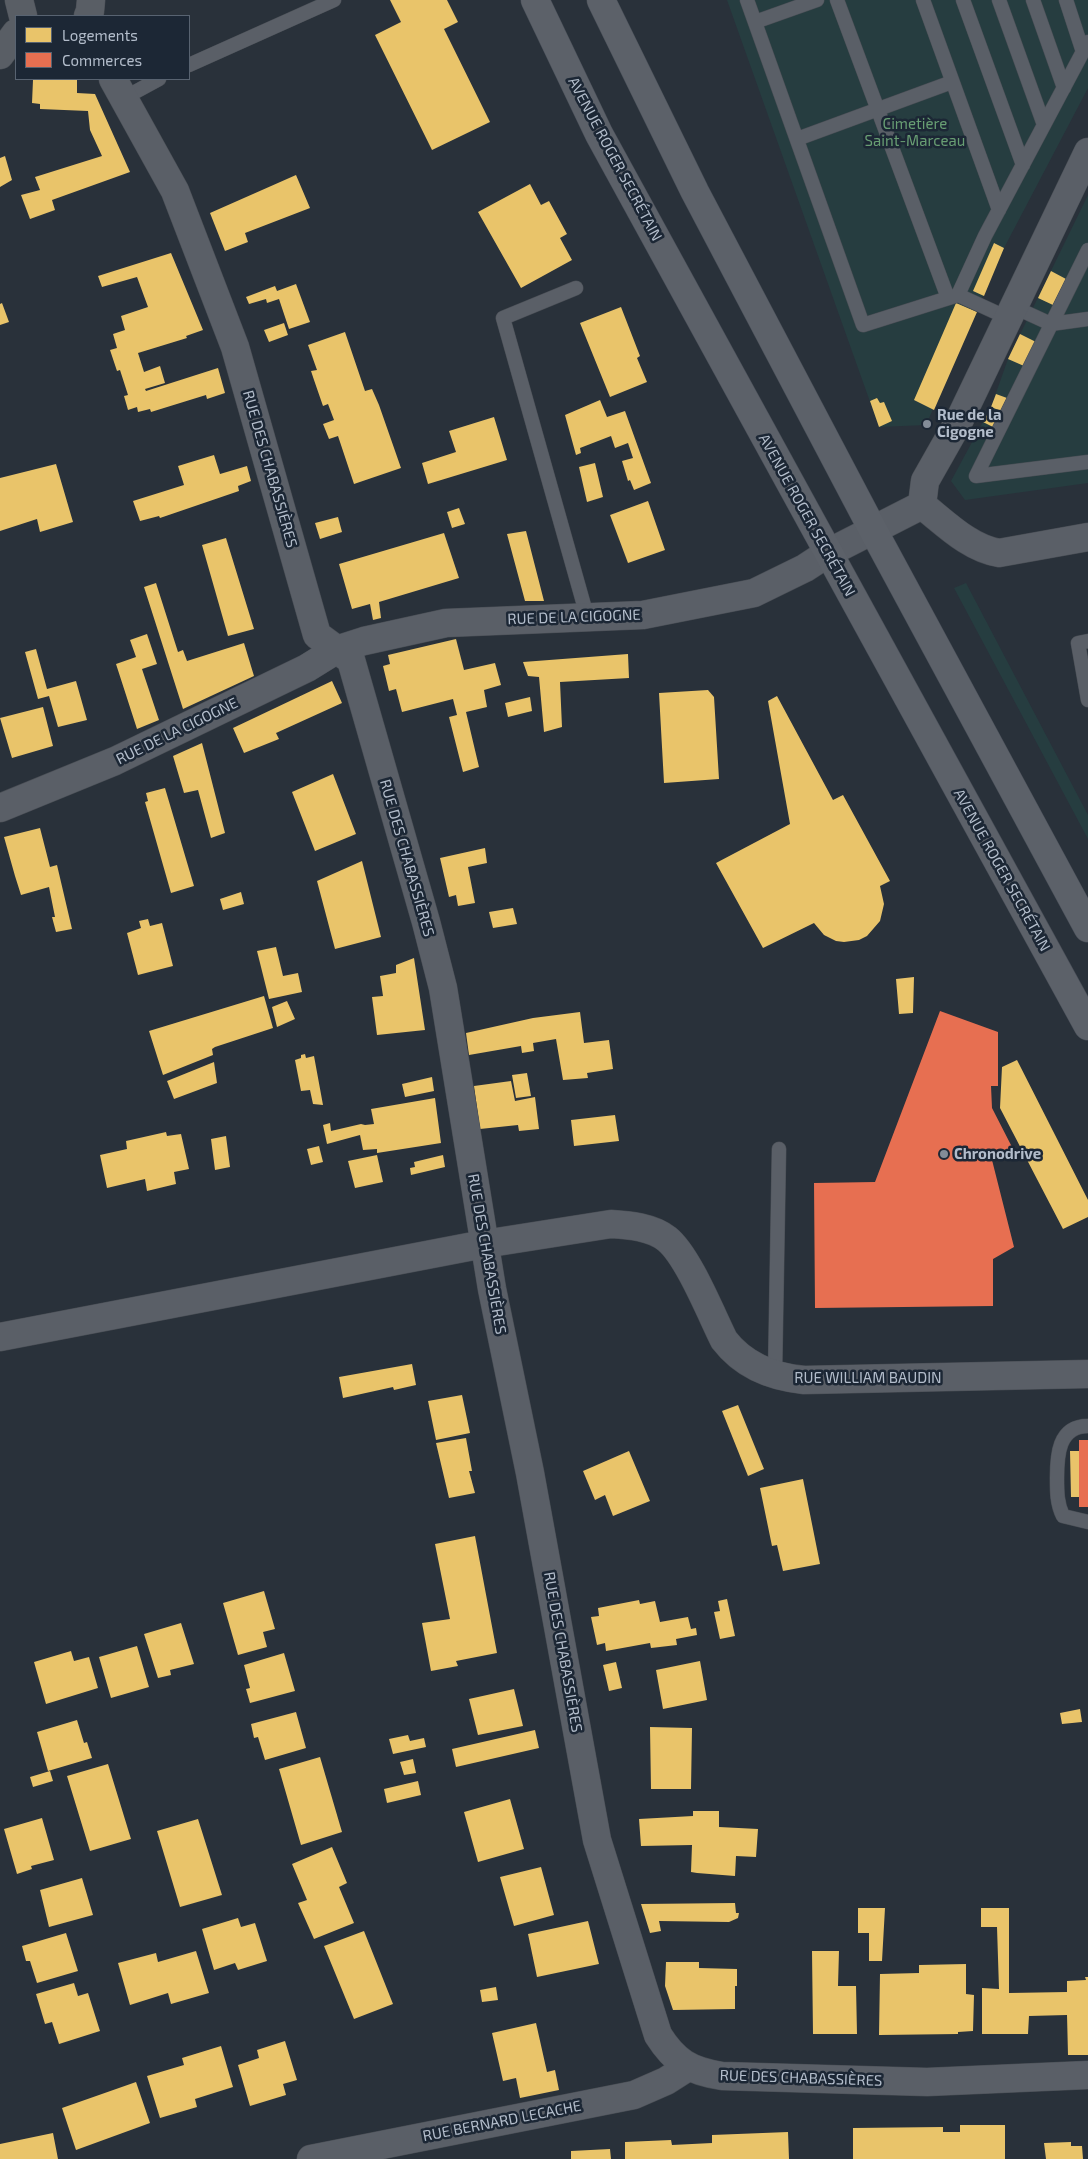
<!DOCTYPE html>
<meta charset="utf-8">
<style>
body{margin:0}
#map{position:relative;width:1088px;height:2159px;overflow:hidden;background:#29313a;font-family:"Exo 2",sans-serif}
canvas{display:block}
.legend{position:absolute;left:15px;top:15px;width:175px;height:65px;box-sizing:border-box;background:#1c2735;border:1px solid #586371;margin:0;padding:6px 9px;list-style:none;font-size:15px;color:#b3bdcb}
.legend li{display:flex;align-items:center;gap:10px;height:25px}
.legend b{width:25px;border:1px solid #586371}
</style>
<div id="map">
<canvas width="1088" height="2159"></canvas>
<ul class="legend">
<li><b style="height:14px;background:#e9c46a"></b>Logements</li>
<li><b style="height:14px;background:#e76f51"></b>Commerces</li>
</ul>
</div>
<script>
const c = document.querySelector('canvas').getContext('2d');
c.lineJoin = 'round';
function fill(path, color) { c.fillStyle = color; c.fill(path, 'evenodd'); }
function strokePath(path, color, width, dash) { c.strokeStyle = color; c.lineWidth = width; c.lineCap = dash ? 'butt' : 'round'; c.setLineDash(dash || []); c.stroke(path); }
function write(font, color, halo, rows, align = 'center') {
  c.font = font + ' "Exo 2",sans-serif'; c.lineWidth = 5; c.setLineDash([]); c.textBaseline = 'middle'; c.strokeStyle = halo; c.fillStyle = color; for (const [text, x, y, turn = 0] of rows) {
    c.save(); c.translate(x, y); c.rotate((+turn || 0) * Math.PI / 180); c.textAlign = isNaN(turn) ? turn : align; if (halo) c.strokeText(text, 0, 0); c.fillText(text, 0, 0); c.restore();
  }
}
const green = new Path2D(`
 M727 0H1088V88L1004 248 926 425 879 427Z
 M1088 195V483L965 500 951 481 991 407 1008 359Z
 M966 583 1088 815V839L954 588Z`);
const homes = new Path2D(`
 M390 0H447L458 22 444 29 490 122 432 150 375 35 401 22Z
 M43 79H77V93L95 94 130 172 52 200 55 210 30 219 21 195 40 190 35 177 102 156 90 130 88 111 40 109V104L32 103 33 80H43Z
 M5 156 12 180 0 187V158Z
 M296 175 310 208 245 233 248 242 225 251 210 213Z
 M530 184 541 205 549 201 567 234 560 238 572 260 521 288 478 212Z
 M994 243 1004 248 984 296 973 291Z
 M171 253 203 330 186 336 187 338 138 353 144 372 160 366 165 383 145 389 146 391 218 368 225 393 207 399 206 395 151 412 150 409 138 412 137 407 128 410 124 396 128 395 120 370 117 371 110 350 117 348 113 334 125 330 121 316 148 307 137 277 102 287 98 276Z
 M1051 271 1066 279 1053 305 1038 298Z
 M296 284 310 322 289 329 279 299 267 303 266 299 249 304 246 297 275 286 277 291Z
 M2 303 9 322 0 325V304Z
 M956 303 977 312 934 410 914 400Z
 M621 307 640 356 637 358 647 382 610 397 580 323Z
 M284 323 288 335 269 342 264 330Z
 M345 332 365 391 372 389 379 405 401 468 354 484 338 436 329 439 323 424 334 420 328 404 323 406 314 380 311 371 317 370 308 345Z
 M1020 334 1036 342 1024 366 1008 359Z
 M996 394 1007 398 1001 411 991 407Z
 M877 398 880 403 884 402 892 421 879 427 870 401Z
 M600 400 607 417 625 411 651 483 634 490 630 480 628 481 622 461 633 458 628 443 615 448 611 436 580 448 581 453 576 455 565 415Z
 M989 410 999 414 993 427 983 422Z
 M494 417 507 460 428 484 422 463 456 452 449 431Z
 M214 455 220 474 247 466 251 481 238 486 239 491 160 518 159 516 140 521 133 501 184 485 178 466Z
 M595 463 603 497 587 502 579 467Z
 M56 464 73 522 40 532 37 519 0 531V478Z
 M648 501 665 550 628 563 610 515Z
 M459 508 465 524 452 528 447 512Z
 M338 517 342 532 320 539 315 523Z
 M526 531 544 601H525L507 534Z
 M444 533 459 578 379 602 381 618 373 620 370 604 352 609 339 564Z
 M226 538 254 629 228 636 202 545Z
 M156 583 178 652 183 650 187 661 244 643 254 676 183 709 144 587Z
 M147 634 157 664 142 669 159 720 137 729 116 664 136 657 130 640Z
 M456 639 464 670 495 663 501 685 484 690 487 707 466 712 479 767 463 772 449 717 457 715 453 699 402 712 396 689 389 691 383 666 390 664 388 655Z
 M36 649 47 689 76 681 87 720 58 727 49 696 38 699 25 652Z
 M628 654 629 678 560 682 562 727 544 732 539 677 528 676 523 662Z
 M332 681 342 703 276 733 279 739 244 753 233 728Z
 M708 690 714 697 719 779 664 783 659 693Z
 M777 696 833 800 843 795 890 881 880 886 884 904 880 921 867 936 859 940 844 942 836 941 824 935 814 923 763 948 716 863 790 824 768 701Z
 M530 697 532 711 508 717 505 703Z
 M43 707 53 746 12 758 0 718Z
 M202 743 225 833 211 838 198 790 184 793 173 756Z
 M333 774 356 834 315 851 292 792Z
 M165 788 194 886 171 893 145 802 148 801 146 793Z
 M40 828 50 867 57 865 72 929 56 932 52 917H55L49 887 21 895 15 876 4 837Z
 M485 848 487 863 468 867 475 903 458 906 456 895 449 897 440 858Z
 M362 861 381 937 335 949 317 881Z
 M241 892 244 904 223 910 220 899Z
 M513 908 517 924 493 928 489 912Z
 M148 919 150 926 162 923 173 966 138 975 127 933 141 928 139 921Z
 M276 947 283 976 298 973 302 992 269 999 257 951Z
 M414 958 425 1030 377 1035 372 997 383 996 380 976 396 973V965Z
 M914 977 913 1013 899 1014 896 979Z
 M264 996 273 1028 215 1047 212 1049 213 1055 163 1075 149 1031Z
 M287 1001 295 1019 277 1027 272 1007Z
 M580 1012 584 1043 609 1040 613 1069 587 1073 588 1078 563 1080 556 1039 533 1043 534 1051 522 1053 521 1046 469 1055 466 1033 533 1018Z
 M305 1054 306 1058 314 1056 323 1105 313 1104 310 1090 301 1091 295 1060 301 1058V1055Z
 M1017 1060 1088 1200V1217L1063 1229 1000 1108 1002 1067Z
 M214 1062 217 1083 174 1099 167 1081Z
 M527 1073 531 1096 516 1098 512 1075Z
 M432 1077 434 1091 405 1097 402 1084Z
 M511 1081 515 1101 535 1097 539 1129 519 1131 518 1125 480 1129 474 1086Z
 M435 1098 441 1143 377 1153V1149L363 1150 360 1135 327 1144 323 1125 330 1123 331 1131 361 1124 365 1125 374 1124 371 1109Z
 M615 1115 619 1141 574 1146 571 1120Z
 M166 1132 167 1136 181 1134 189 1169 174 1172 176 1184 147 1191 145 1179 107 1188 100 1155 127 1149 126 1141Z
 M226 1136 230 1167 215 1170 211 1139Z
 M319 1146 323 1162 311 1165 307 1149Z
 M377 1155 383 1182 355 1188 348 1161Z
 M443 1155 445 1167 411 1175 410 1168 415 1167 414 1162Z
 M412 1364 416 1385 394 1390 393 1387 343 1398 339 1377Z
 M462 1395 470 1433 436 1440 428 1401Z
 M738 1405 764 1469 748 1476 722 1411Z
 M466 1438 472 1471H469L475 1493 449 1498 436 1443Z
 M629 1451 650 1501 613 1516 605 1495 595 1500 583 1471Z
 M1070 1451H1079V1497H1071Z
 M803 1479 820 1564 783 1571 777 1545 772 1546 760 1488Z
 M475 1536 497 1653 456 1661 458 1666 431 1671 422 1623 450 1619 435 1544Z
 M264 1591 275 1629 263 1632 267 1647 238 1655 223 1603Z
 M727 1599 735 1636 720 1639 714 1612 720 1611 718 1601Z
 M639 1600 640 1604 655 1601 660 1622 688 1617 691 1629 696 1628 697 1635 676 1639 677 1645 651 1648 650 1643 606 1651 605 1643 597 1645 591 1617 599 1616 598 1608Z
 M181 1623 194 1664 170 1670 171 1675 158 1678 144 1634Z
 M137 1646 149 1687 111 1698 99 1657Z
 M71 1651 74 1661 89 1657 98 1688 46 1704 34 1662Z
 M284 1653 295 1691 250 1703 246 1689 250 1688 244 1665Z
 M700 1661 707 1700 663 1709 656 1670Z
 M616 1662 622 1688 609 1691 603 1665Z
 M514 1689 523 1726 478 1735 469 1699Z
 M1080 1709 1082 1722 1062 1724 1060 1713Z
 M296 1712 306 1748 265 1760 258 1737 254 1738 251 1724Z
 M77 1720 84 1743 87 1742 92 1758 48 1771 37 1732Z
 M650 1727 692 1728 691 1789H651Z
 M535 1730 539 1748 456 1767 452 1749Z
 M408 1735 410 1741 424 1738 426 1747 393 1754 389 1739Z
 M320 1757 342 1832 301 1845 279 1769Z
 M413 1759 416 1773 404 1775 400 1762Z
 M108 1764 131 1839 90 1851 67 1776Z
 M50 1771 53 1781 33 1787 30 1777Z
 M418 1781 421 1795 387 1803 384 1789Z
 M510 1799 524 1849 478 1862 464 1812Z
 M693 1811H719V1827L758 1829 756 1857 736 1856 735 1876 697 1873 691 1872 692 1845 641 1846 639 1819 693 1816Z
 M42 1818 54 1860 31 1866 32 1869 17 1874 4 1829Z
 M198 1819 222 1895 180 1907 157 1831Z
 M332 1847 347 1883 339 1887 354 1923 314 1939 298 1903 307 1900 292 1864Z
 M541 1867 554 1915 514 1926 500 1877Z
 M82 1878 93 1915 49 1927 40 1890Z
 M735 1903 736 1913H739L738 1918 729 1922 659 1921 661 1931 650 1933 641 1904Z
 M858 1908H885L882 1961H869V1933H858Z
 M981 1908H1009V1993L1067 1992V1981L1086 1980 1085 1977H1088V2055H1068L1067 2015 1029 2016 1028 2034H982V1988L999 1989 997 1927H981Z
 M238 1918 241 1927 255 1923 267 1961 238 1970 235 1963 214 1970 202 1929Z
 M588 1921 599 1964 537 1977 528 1934Z
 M364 1931 393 2004 354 2019 324 1946Z
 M66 1933 78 1971 37 1983 30 1961H26L22 1946Z
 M196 1951 209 1993 171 2004 168 1993 130 2005 118 1963 156 1953 158 1962Z
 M812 1951H839L838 1986H856L857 2034H813Z
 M666 1962H699V1968L737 1969V1986H735V2009L673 2010 665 1986Z
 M966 1964V1994L974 1995 973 2031 958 2032V2034L879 2035 880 1974 919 1973V1965Z
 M74 1983 78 1996 88 1993 100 2031 59 2044 52 2022 45 2024 36 1994Z
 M496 1987 498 2000 482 2002 480 1990Z
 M536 2023 547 2072 555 2070 559 2090 520 2098 516 2078 503 2081 492 2033Z
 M285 2041 297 2080 283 2084 286 2095 250 2106 238 2065 259 2058 257 2050Z
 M221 2046 233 2087 195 2099 197 2107 160 2118 147 2076 184 2065 182 2058Z
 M136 2082 150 2123 76 2150 62 2108Z
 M960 2125H1005V2159H853V2128L943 2127V2132H960Z
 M788 2132 789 2159H625V2142L671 2140 672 2145 712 2143V2135Z
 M53 2133 58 2159H0V2144Z
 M1071 2142V2146H1082L1083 2159H1046L1044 2143Z
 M610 2149 611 2159H571V2151Z`);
const shops = new Path2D(`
 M940 1011 998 1032V1086H991L992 1108 1013 1149 992 1160 1014 1247 993 1259V1306L815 1308 814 1183 875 1182Z
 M1079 1440H1088V1507H1079Z`);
const lane = new Path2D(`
 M747 0 863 325 958 295 1008 318
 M837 0 948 298
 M923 0 999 210
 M963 0 1023 165
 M999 0 1044 125
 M1033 0 1064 88
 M1066 0 1083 52
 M755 22 817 0
 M189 65 334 0
 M124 98 159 79
 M797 139 952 82
 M1088 250 976 476 1088 462
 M576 288 503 318 587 616
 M958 295 985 236 1088 42
 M1014 307 1051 324 1088 319
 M1088 641 1078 643 1088 700
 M775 1375 779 1149
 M1088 1426C1058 1426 1057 1456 1057 1478 1057 1492 1057 1504 1063 1516L1088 1522`);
const street = new Path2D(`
 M113 79 175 191 235 347 317 635 351 660 426 922 443 988 492 1289 530 1473 597 1840 658 2035C675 2062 690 2071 722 2076L927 2082 1088 2075
 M922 505 925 481 959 421 1088 152
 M922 505C945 523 969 548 999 553L1088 537
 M0 808 115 761 307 668 336 650 364 641 446 623 643 615 754 593 805 568 828 553 922 505
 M0 1337 484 1244 611 1224C629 1225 652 1227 667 1239 688 1256 711 1314 724 1340 744 1366 773 1377 804 1380L1088 1374
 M311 2159 634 2095 666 2081 688 2067`);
const secondary = new Path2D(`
 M19 0 23 16
 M88 16 90 11 91 0
 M0 55 16 33`);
const primary = new Path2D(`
 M535 0 599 134 1088 1026
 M601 0 695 192 873 530 1088 928`);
const markers = [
 [927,424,5,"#838c98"],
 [944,1154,5,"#838c98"]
];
const parkNames = [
 ["Cimetière",915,124],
 ["Saint-Marceau",915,141]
];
const streetNames = [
 ["AVENUE ROGER SECRÉTAIN",615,159,62],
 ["RUE DES CHABASSIÈRES",270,469,74],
 ["AVENUE ROGER SECRÉTAIN",807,515,61],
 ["RUE DE LA CIGOGNE",574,617,-2],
 ["RUE DE LA CIGOGNE",177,731,-26],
 ["RUE DES CHABASSIÈRES",407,858,74],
 ["AVENUE ROGER SECRÉTAIN",1002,870,61],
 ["RUE DES CHABASSIÈRES",487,1254,80],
 ["RUE WILLIAM BAUDIN",868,1378],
 ["RUE DES CHABASSIÈRES",563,1652,80],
 ["RUE DES CHABASSIÈRES",801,2078,2],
 ["RUE BERNARD LECACHE",502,2121,-11]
];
const poiNames = [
 ["Rue de la",937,415],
 ["Cigogne",937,432],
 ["Chronodrive",954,1154]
];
fill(green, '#263d40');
fill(homes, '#e9c46a');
fill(shops, '#e76f51');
strokePath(lane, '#484d54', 15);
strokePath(street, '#484d54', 29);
strokePath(secondary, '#484d54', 29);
strokePath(primary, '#474d56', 29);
strokePath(lane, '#5a5f67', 14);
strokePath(street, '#5a5f67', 28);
strokePath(secondary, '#595e65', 28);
strokePath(primary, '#5c6169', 28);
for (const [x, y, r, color] of markers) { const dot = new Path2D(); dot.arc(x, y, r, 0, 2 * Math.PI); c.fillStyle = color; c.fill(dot); strokePath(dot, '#1c2735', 2); }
write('15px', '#689e73', '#1c2735', parkNames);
write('15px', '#b3bdcb', '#1c2735', streetNames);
write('bold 15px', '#b3bdcb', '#1c2735', poiNames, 'left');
</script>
